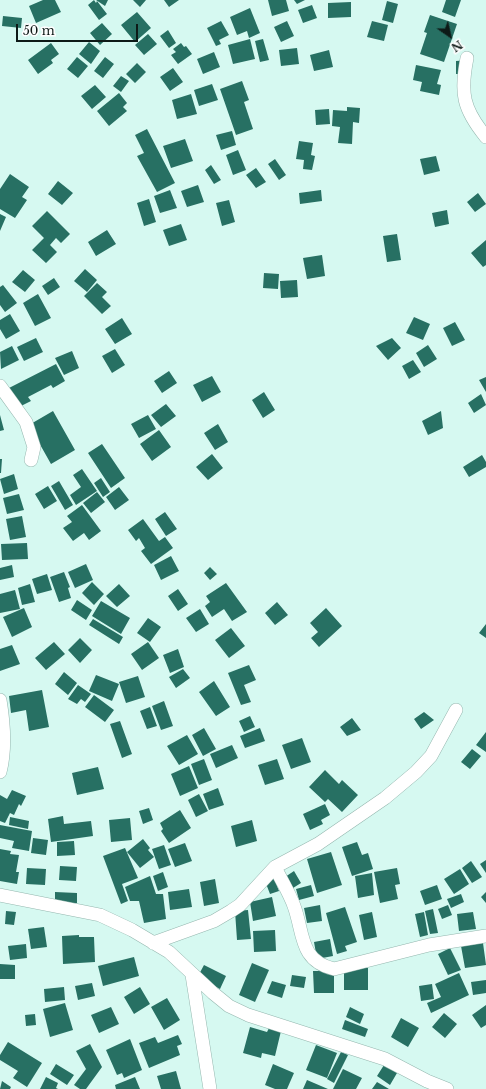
<!DOCTYPE html>
<style>
body{margin:0}
#map{position:relative;width:486px;height:1089px;overflow:hidden;background:#d6f9f1;font-family:"Libre Baskerville",serif}
canvas{display:block}
.north{position:absolute;left:430px;top:16px;width:40px;height:40px;-webkit-text-stroke:3px #fefefe;paint-order:stroke;rotate:146deg;font-size:11px;font-weight:700;line-height:16px;text-align:center;color:#0d1a17}
.north::after{content:'';display:block;margin:auto;width:14px;height:18px;background:#0d1a17;clip-path:polygon(50% 0,100% 100%,50% 72%,0 100%)}
.scale{position:absolute;left:16px;top:24px;width:122px;height:18px;box-sizing:border-box;border:2px solid #0d1a17;border-top:0;padding-left:5px;font-size:12px;line-height:14px;white-space:nowrap;color:#0d1a17;-webkit-text-stroke:3px #fefefe;paint-order:stroke}
</style>
<div id="map">
<canvas width="486" height="1089"></canvas>
<div class="north">N</div>
<div class="scale">50 m</div>
</div>
<script>
const c = document.querySelector('canvas').getContext('2d');
c.lineJoin = 'round';
function fill(path, color) { c.fillStyle = color; c.fill(path, 'evenodd'); }
function strokePath(path, color, width, dash) { c.strokeStyle = color; c.lineWidth = width; c.lineCap = dash ? 'butt' : 'round'; c.setLineDash(dash || []); c.stroke(path); }
const building = new Path2D(`
 M43 0H55L61 12 36 23 29 6Z
 M94 0 96 3 97 1 107 14 99 20 88 5Z
 M96 0H108L105 6Z
 M133 0H146L140 7Z
 M164 0H179L169 7Z
 M268 0H286L289 11 272 16Z
 M294 0H305L297 4Z
 M446 0H461L455 17 442 12Z
 M387 1 398 4 393 23 382 20Z
 M351 2V17L328 18V3Z
 M312 5 317 18 303 23 298 10Z
 M250 8 260 33 249 38 247 31 237 35 230 17Z
 M137 12 151 28 135 42 121 25Z
 M430 15 457 24 444 62 420 54 427 33 424 32Z
 M3 16 22 18 21 28 2 26Z
 M221 21 229 35 219 40 221 44 216 46 207 28Z
 M287 21 294 36 281 42 274 27Z
 M372 21 388 25 384 41 367 37Z
 M102 23 112 34 100 45 90 33Z
 M168 30 176 43 169 48 160 36Z
 M148 34 157 44 144 55 135 45Z
 M250 39 255 59 233 64 228 45Z
 M263 39 269 60 260 62 255 41Z
 M89 42 100 51 91 64 79 54Z
 M51 43 59 54 51 60 53 63 38 74 28 60Z
 M181 43 184 47 186 46 192 54 178 64 171 55 176 52 173 49Z
 M297 48 299 64 281 66 279 50Z
 M329 50 333 67 314 71 310 55Z
 M214 52 220 67 203 74 197 59Z
 M77 57 88 66 78 78 67 69Z
 M105 57 114 64 103 78 94 71Z
 M470 60V74H456V61Z
 M137 63 146 72 135 83 126 74Z
 M416 65 441 70 437 84 441 85 439 95 420 91 422 82 413 80Z
 M173 68 183 82 170 91 160 77Z
 M121 76 129 81 121 92 113 86Z
 M242 81 249 100 244 102 253 129 236 135 220 89Z
 M212 84 218 100 199 106 194 90Z
 M95 85 106 97 92 109 81 96Z
 M119 93 127 103 123 107 127 111 109 126 97 111Z
 M191 94 197 114 177 119 172 100Z
 M347 107 360 108 359 123 353 122 352 144 338 143 340 127 332 126 333 110 347 111Z
 M329 109 330 124 316 125 315 110Z
 M147 129 175 183 157 192 137 156 144 153 135 135Z
 M232 131 236 145 221 150 216 135Z
 M185 139 193 161 171 168 163 146Z
 M299 141 313 143 311 155 315 156 312 170 303 169 304 160 296 159Z
 M238 150 246 170 233 175 226 155Z
 M436 156 440 171 424 175 420 159Z
 M275 159 286 175 279 180 268 164Z
 M211 165 221 180 214 184 205 170Z
 M256 168 266 182 256 188 246 175Z
 M10 174 29 187 22 197 27 200 15 218 0 209V189Z
 M58 181 73 193 62 205 48 194Z
 M198 185 204 202 187 207 181 191Z
 M170 190 177 208 160 213 154 196Z
 M321 190 322 201 300 204 299 193Z
 M478 193 486 204 475 212 467 202Z
 M149 199 156 222 144 226 137 203Z
 M229 200 235 222 222 226 216 203Z
 M447 210 449 224 435 227 432 213Z
 M47 211 70 234 61 243 56 238 50 245 57 252 46 263 32 250 44 238 32 226Z
 M0 214 6 217 0 231Z
 M181 224 187 240 169 246 163 230Z
 M107 230 116 244 96 256 88 242Z
 M397 234 401 260 387 262 383 236Z
 M486 240V265L483 267 471 253Z
 M322 255 325 276 307 279 303 258Z
 M85 269 97 280 87 292 74 281Z
 M23 270 35 280 25 292 12 282Z
 M264 273 279 274 278 289 263 288Z
 M54 278 60 287 48 295 42 286Z
 M297 280 298 297 281 298 280 281Z
 M97 283 107 292 102 297 111 306 102 314 84 296Z
 M3 285 17 303 5 312 0 305V287Z
 M38 294 51 318 35 326 23 303Z
 M10 314 20 331 6 339 0 329V320Z
 M414 317 430 324 423 340 406 333Z
 M122 318 132 334 115 344 105 329Z
 M455 322 465 340 452 346 443 328Z
 M36 338 43 352 24 361 17 347Z
 M392 338 401 348 388 360 376 346Z
 M428 345 437 359 424 367 416 353Z
 M12 346 19 360 1 369 0 352Z
 M115 349 125 365 112 373 102 356Z
 M72 351 79 368 64 375 55 358Z
 M413 360 421 372 409 379 402 366Z
 M56 364 65 381 53 388 51 385 28 397 31 401 19 407 9 388Z
 M169 371 177 383 162 393 154 381Z
 M212 376 221 392 202 402 193 385Z
 M486 377V392L479 380Z
 M264 392 275 410 263 418 252 400Z
 M481 394 486 405 474 413 468 403Z
 M166 404 176 416 161 427 151 415Z
 M53 411 75 450 51 464 29 425Z
 M441 411 443 428 428 435 422 421Z
 M0 415 4 430 0 431Z
 M148 415 156 429 139 438 131 424Z
 M218 424 228 442 215 450 204 433Z
 M159 430 171 447 152 461 140 444Z
 M102 444 125 478 111 488 88 453Z
 M212 454 223 468 208 480 196 467Z
 M482 455 486 462V467L469 477 463 467Z
 M0 459H2L1 473H0Z
 M82 469 97 491 76 505 70 495 81 487 73 475Z
 M14 474 18 489 4 494 0 479Z
 M101 478 110 492 103 497 94 483Z
 M59 481 73 505 65 510 51 486Z
 M48 486 57 501 44 509 35 494Z
 M119 487 129 500 115 510 106 497Z
 M97 492 105 502 91 513 83 503Z
 M19 494 24 510 7 514 3 498Z
 M82 505 101 531 89 540 84 533 73 541 63 528 72 522 67 516Z
 M165 512 177 529 166 536 155 519Z
 M22 516 26 537 10 540 6 519Z
 M143 519 159 541 165 537 173 548 151 564 141 551 145 548 139 538 136 541 128 530Z
 M27 543 28 559 2 560 1 544Z
 M171 556 179 571 161 580 154 565Z
 M86 564 93 580 75 588 68 572Z
 M12 565 14 577 0 580V568Z
 M210 567 217 574 210 580 204 573Z
 M64 572 70 587 68 588 71 598 59 602 50 577Z
 M47 574 52 590 37 594 32 579Z
 M92 582 104 594 94 605 82 593Z
 M226 583 247 612 232 621 224 609 212 617 205 606 210 602 206 596Z
 M30 584 35 602 22 605 18 588Z
 M119 584 130 596 117 607 106 596Z
 M178 589 188 604 178 611 168 596Z
 M15 590 20 609 0 613V594Z
 M77 600 92 610 86 620 71 610Z
 M101 601 130 618 121 634 92 616Z
 M277 602 288 615 275 625 265 613Z
 M24 608 32 627 12 637 3 617Z
 M326 608 342 626 319 647 311 638 318 632 310 623Z
 M200 609 209 624 196 632 186 618Z
 M148 618 161 627 150 642 137 633Z
 M93 619 123 637 119 644 89 625Z
 M486 624V638L479 633Z
 M231 628 245 646 229 658 215 640Z
 M80 638 92 650 80 663 68 650Z
 M54 642 65 654 46 670 35 658Z
 M148 642 159 658 142 670 131 654Z
 M12 645 20 664 0 671V649Z
 M178 649 184 667 170 673 163 655Z
 M249 665 256 680 244 685 251 702 241 705 228 673Z
 M183 669 190 678 176 688 169 677Z
 M64 672 77 683 68 695 55 684Z
 M96 675 119 684 112 701 89 691Z
 M138 676 145 697 126 703 119 682Z
 M214 681 230 707 216 716 199 692Z
 M78 685 91 694 85 702 81 699 77 704 68 699Z
 M42 690 49 727 29 731 26 710 11 713 9 696Z
 M94 695 114 710 105 722 85 707Z
 M164 701 173 726 161 730 152 706Z
 M150 707 157 726 147 729 140 711Z
 M424 712 434 720 421 729 414 719Z
 M250 716 255 727 244 732 239 721Z
 M352 718 361 730 347 736 340 727Z
 M120 721 132 754 122 758 110 724Z
 M204 728 216 749 203 756 192 735Z
 M260 728 265 741 245 748 240 736Z
 M486 732V752L476 745Z
 M187 735 198 754 179 765 167 746Z
 M302 738 311 762 291 769 282 745Z
 M232 745 238 758 216 768 210 754Z
 M472 749 481 756 470 769 461 762Z
 M204 759 212 780 199 785 191 764Z
 M277 759 284 779 265 785 258 765Z
 M189 766 198 788 180 796 171 774Z
 M98 767 104 789 77 795 72 773Z
 M325 770 339 784 342 780 358 795 342 812 328 799 325 802 309 787Z
 M218 788 224 805 209 810 203 794Z
 M12 790 26 796 21 806 19 804 14 815 10 813 5 823 0 821V795L7 799Z
 M199 794 208 811 196 817 188 800Z
 M325 804 330 815 321 820 323 824 310 830 303 814Z
 M149 808 153 820 143 824 139 811Z
 M180 810 191 828 169 843 161 831 163 829 160 823Z
 M63 816 64 824 91 821 93 836 51 842 48 819Z
 M10 817 29 821 28 829 9 825Z
 M130 818 132 840 111 842 109 820Z
 M252 820 257 841 236 847 231 826Z
 M0 825 32 831 29 851 12 848 14 841 0 838Z
 M33 838 48 840 46 855 31 853Z
 M143 839 150 848 148 850 154 857 140 868 127 852Z
 M74 841 75 855 57 856V842Z
 M357 842 362 855 368 853 373 869 352 876 342 847Z
 M185 843 192 861 175 867 168 849Z
 M164 845 171 865 159 869 152 849Z
 M125 848 138 878 122 884 128 901 121 904 103 856Z
 M0 849 11 851 10 854 19 855 16 872H19L17 884 0 881Z
 M331 852 342 885 317 893 307 859Z
 M486 860V873L480 864Z
 M471 861 482 877 472 883 462 868Z
 M60 866 77 867 76 881 59 880Z
 M27 868 46 869 45 885 26 884Z
 M397 868 400 884 395 885 398 899 380 903 374 872Z
 M460 869 469 884 454 894 444 879Z
 M294 871 301 883 293 888 285 877Z
 M163 872 168 887 158 891 153 876Z
 M372 873 374 895 358 898 355 876Z
 M150 876 156 894H163L166 919 144 923 139 901H130L125 887Z
 M274 878 279 891 270 894 265 881Z
 M215 879 219 903 204 906 200 882Z
 M311 885 314 896 299 900 296 889Z
 M437 885 442 899 425 905 420 891Z
 M189 889 192 907 170 910 168 892Z
 M55 892 77 893V903H55Z
 M486 892V903L481 897Z
 M461 894 464 902 451 908 447 899Z
 M272 897 276 916 253 921 250 902Z
 M320 905 322 921 307 923 304 908Z
 M448 905 452 915 442 919 438 909Z
 M345 907 357 942 345 946 347 951 337 954 326 913Z
 M433 909 438 933 430 934 425 911Z
 M248 910 251 939 237 940 235 911Z
 M6 911 16 912 14 925 5 924Z
 M372 912 377 937 364 940 359 915Z
 M424 912 428 935 420 937 415 914Z
 M473 912 476 929 459 931 457 914Z
 M44 927 47 947 31 949 28 929Z
 M275 930 276 951 254 952 253 931Z
 M79 935V937H94L95 962 63 964 62 936Z
 M330 939 333 956 317 959 314 942Z
 M483 943 486 965 465 968 461 946Z
 M26 944 27 958 10 960 8 946Z
 M450 948 461 970 448 975 438 954Z
 M134 957 139 976 103 986 98 966Z
 M252 963 269 970 255 1002 239 995Z
 M0 964 15 965V979H0Z
 M204 965 226 976 220 989 197 978Z
 M344 968H368V990H344Z
 M313 971H334V993H314Z
 M459 973 469 995 431 1013 427 1003 441 997 435 984Z
 M292 975 306 977 304 988 290 986Z
 M486 980V993L473 995 471 982Z
 M272 981 286 985 282 998 267 993Z
 M92 983 95 996 78 1000 75 986Z
 M432 984 434 999 421 1001 419 986Z
 M64 987 65 1000 45 1002 44 989Z
 M140 987 150 1004 134 1014 124 997Z
 M167 998 180 1020 164 1030 151 1007Z
 M65 1003 73 1030 50 1037 43 1009Z
 M486 1005V1025L481 1028 472 1015Z
 M111 1007 119 1024 99 1033 91 1015Z
 M350 1007 364 1014 360 1024 346 1017Z
 M444 1013 457 1024 445 1038 432 1027Z
 M35 1014 36 1025 26 1026 25 1015Z
 M401 1018 419 1028 408 1047 391 1037Z
 M345 1020 368 1029 365 1037 342 1029Z
 M250 1027 267 1032 269 1028 281 1031 275 1056 262 1053 261 1058 243 1053Z
 M178 1035 182 1044 177 1046 180 1055 149 1068 139 1043 155 1037 158 1043Z
 M130 1039 142 1070 124 1078 122 1073 117 1075 106 1050Z
 M8 1042 42 1063 27 1087 13 1078 18 1071 0 1060V1055Z
 M90 1044 102 1067 86 1089H80L74 1085 86 1069 76 1051Z
 M316 1045 337 1053 327 1078 306 1070Z
 M341 1052 348 1055 334 1083 327 1079Z
 M56 1064 74 1075 67 1085 50 1074Z
 M273 1064 294 1073 287 1089H275L265 1085Z
 M384 1065 397 1073 390 1085 377 1076Z
 M343 1069 362 1078 356 1089H333Z
 M176 1071 181 1089H161L157 1076Z
 M46 1077 58 1083 56 1088 58 1089H40Z
 M135 1077 140 1089H116L115 1085Z
 M307 1080 328 1089H303Z
 M2 1081 11 1087 10 1089H0Z
 M377 1082 389 1089H372Z`);
const minor = new Path2D(`
 M467 58C460 93 463 109 486 137
 M0 386 26 422 34 447 31 460
 M0 700C4 724 6 749 0 772
 M275 867C281 880 289 892 294 906 304 933 299 961 334 969L429 945 486 936
 M0 895 100 915 132 930 169 952 213 993 229 1006 248 1015 385 1059 427 1081 447 1089
 M153 943 214 921 231 911 240 905 275 867 318 844 385 798 416 772 431 756 456 710
 M192 975 210 1089`);
fill(building, '#277063');
strokePath(minor, '#94b6ae', 14);
strokePath(minor, '#fff', 13);
</script>
